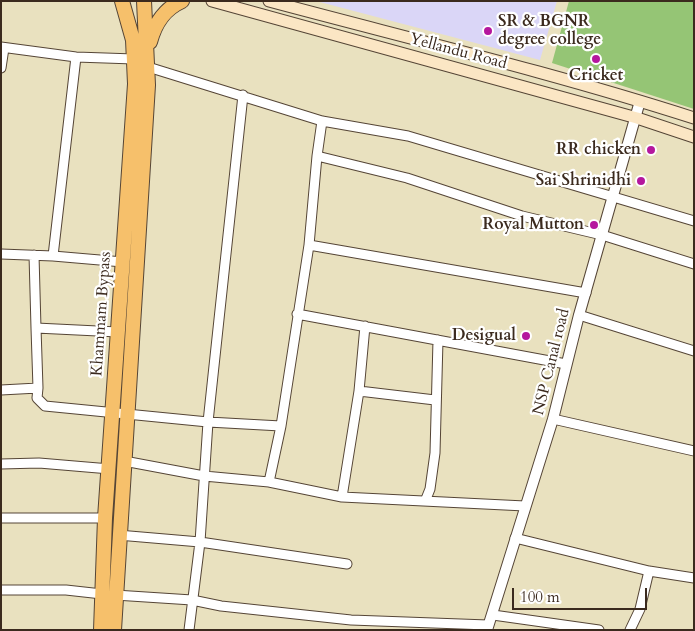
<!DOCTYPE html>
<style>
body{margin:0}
#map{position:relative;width:695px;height:631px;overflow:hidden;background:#e9e1bf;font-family:Cardo,serif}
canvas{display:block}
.frame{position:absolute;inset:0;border:2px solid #3b2a1e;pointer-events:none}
.scale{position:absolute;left:512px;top:588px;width:135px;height:22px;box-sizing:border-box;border:2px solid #3b2a1e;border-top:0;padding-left:6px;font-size:15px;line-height:18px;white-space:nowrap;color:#3b2a1e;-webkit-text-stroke:4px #fff;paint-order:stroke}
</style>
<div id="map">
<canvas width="695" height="631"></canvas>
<div class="frame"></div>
<div class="scale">100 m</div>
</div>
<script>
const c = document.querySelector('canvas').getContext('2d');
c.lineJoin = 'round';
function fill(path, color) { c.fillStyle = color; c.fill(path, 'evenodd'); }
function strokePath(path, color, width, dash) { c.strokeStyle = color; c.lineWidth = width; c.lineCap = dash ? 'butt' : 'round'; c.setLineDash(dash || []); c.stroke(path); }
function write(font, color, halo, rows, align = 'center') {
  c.font = font + ' Cardo,serif'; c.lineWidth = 4.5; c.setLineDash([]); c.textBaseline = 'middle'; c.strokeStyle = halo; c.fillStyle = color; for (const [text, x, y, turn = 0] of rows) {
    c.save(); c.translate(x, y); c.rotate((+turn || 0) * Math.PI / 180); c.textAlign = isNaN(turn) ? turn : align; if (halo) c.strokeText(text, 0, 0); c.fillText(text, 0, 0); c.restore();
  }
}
const built = new Path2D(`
 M316 1H557L540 60Z`);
const green = new Path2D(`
 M569 1H694V109L552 63Z`);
const minor = new Path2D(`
 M1 47 76 57 134 59
 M148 67 322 121 408 136 694 221
 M1 68 4 48
 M317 156 407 178 522 216 602 235 694 264
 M309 245 586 293
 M1 254 53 256 123 262
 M34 255 36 328 118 332
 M53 256 76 57
 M297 314 566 364
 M579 315 694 351
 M36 328 38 388
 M1 390 38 388 37 398 45 406 208 422 281 426
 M359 391 435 400
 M553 419 694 451
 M124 461 204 476 269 482 342 497 525 506
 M1 464 39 463 110 469
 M269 482 281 426 309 245 317 156 322 121
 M342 497 359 391 365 326
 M426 499 430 489 435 453 438 340
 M1 518H105
 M118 535 200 542 347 564
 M515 538 649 571 694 578
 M1 590H66L102 594
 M115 595 192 600 221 606 351 620 488 625
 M493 615 599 630
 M189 630 200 542 208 422 243 95
 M630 630 640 609 649 571`);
const tertiary = new Path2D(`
 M487 630 553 419 579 315 640 101`);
const secondary = new Path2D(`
 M212 1 637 118 694 137
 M269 1C411 39 554 73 694 118`);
const trunk = new Path2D(`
 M150 42C155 23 164 9 182 1
 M101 630 105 518 135 84 133 40 122 1
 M114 630 148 85 144 1`);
const markers = [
 [488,31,5,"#b5179e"],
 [596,59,5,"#b5179e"],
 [651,150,5,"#b5179e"],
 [641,181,5,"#b5179e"],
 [594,225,5,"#b5179e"],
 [526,336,5,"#b5179e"]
];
const poiNames = [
 ["SR & BGNR",498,22,"left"],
 ["degree college",498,40,"left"],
 ["Cricket",596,76,"center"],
 ["RR chicken",641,150],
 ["Sai Shrinidhi",631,181],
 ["Royal Mutton",584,225],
 ["Desigual",516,336]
];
const streetNames = [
 ["Yellandu Road",458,52,15],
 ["Khammam Bypass",102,314,-86],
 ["NSP Canal road",552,362,-76]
];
fill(built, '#dad6f7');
fill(green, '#95c575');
strokePath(minor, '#554536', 11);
strokePath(tertiary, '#554536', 12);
strokePath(secondary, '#554536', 13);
strokePath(trunk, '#554536', 16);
strokePath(minor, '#fff', 9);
strokePath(tertiary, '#fff', 10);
strokePath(secondary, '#fbe6c4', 11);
strokePath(trunk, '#f6c06b', 14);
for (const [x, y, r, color] of markers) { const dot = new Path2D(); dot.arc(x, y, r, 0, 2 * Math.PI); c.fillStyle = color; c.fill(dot); strokePath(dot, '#fff', 2); }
write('bold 16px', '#3b2a1e', '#fff', poiNames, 'right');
write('16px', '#3b2a1e', '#fff', streetNames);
</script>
